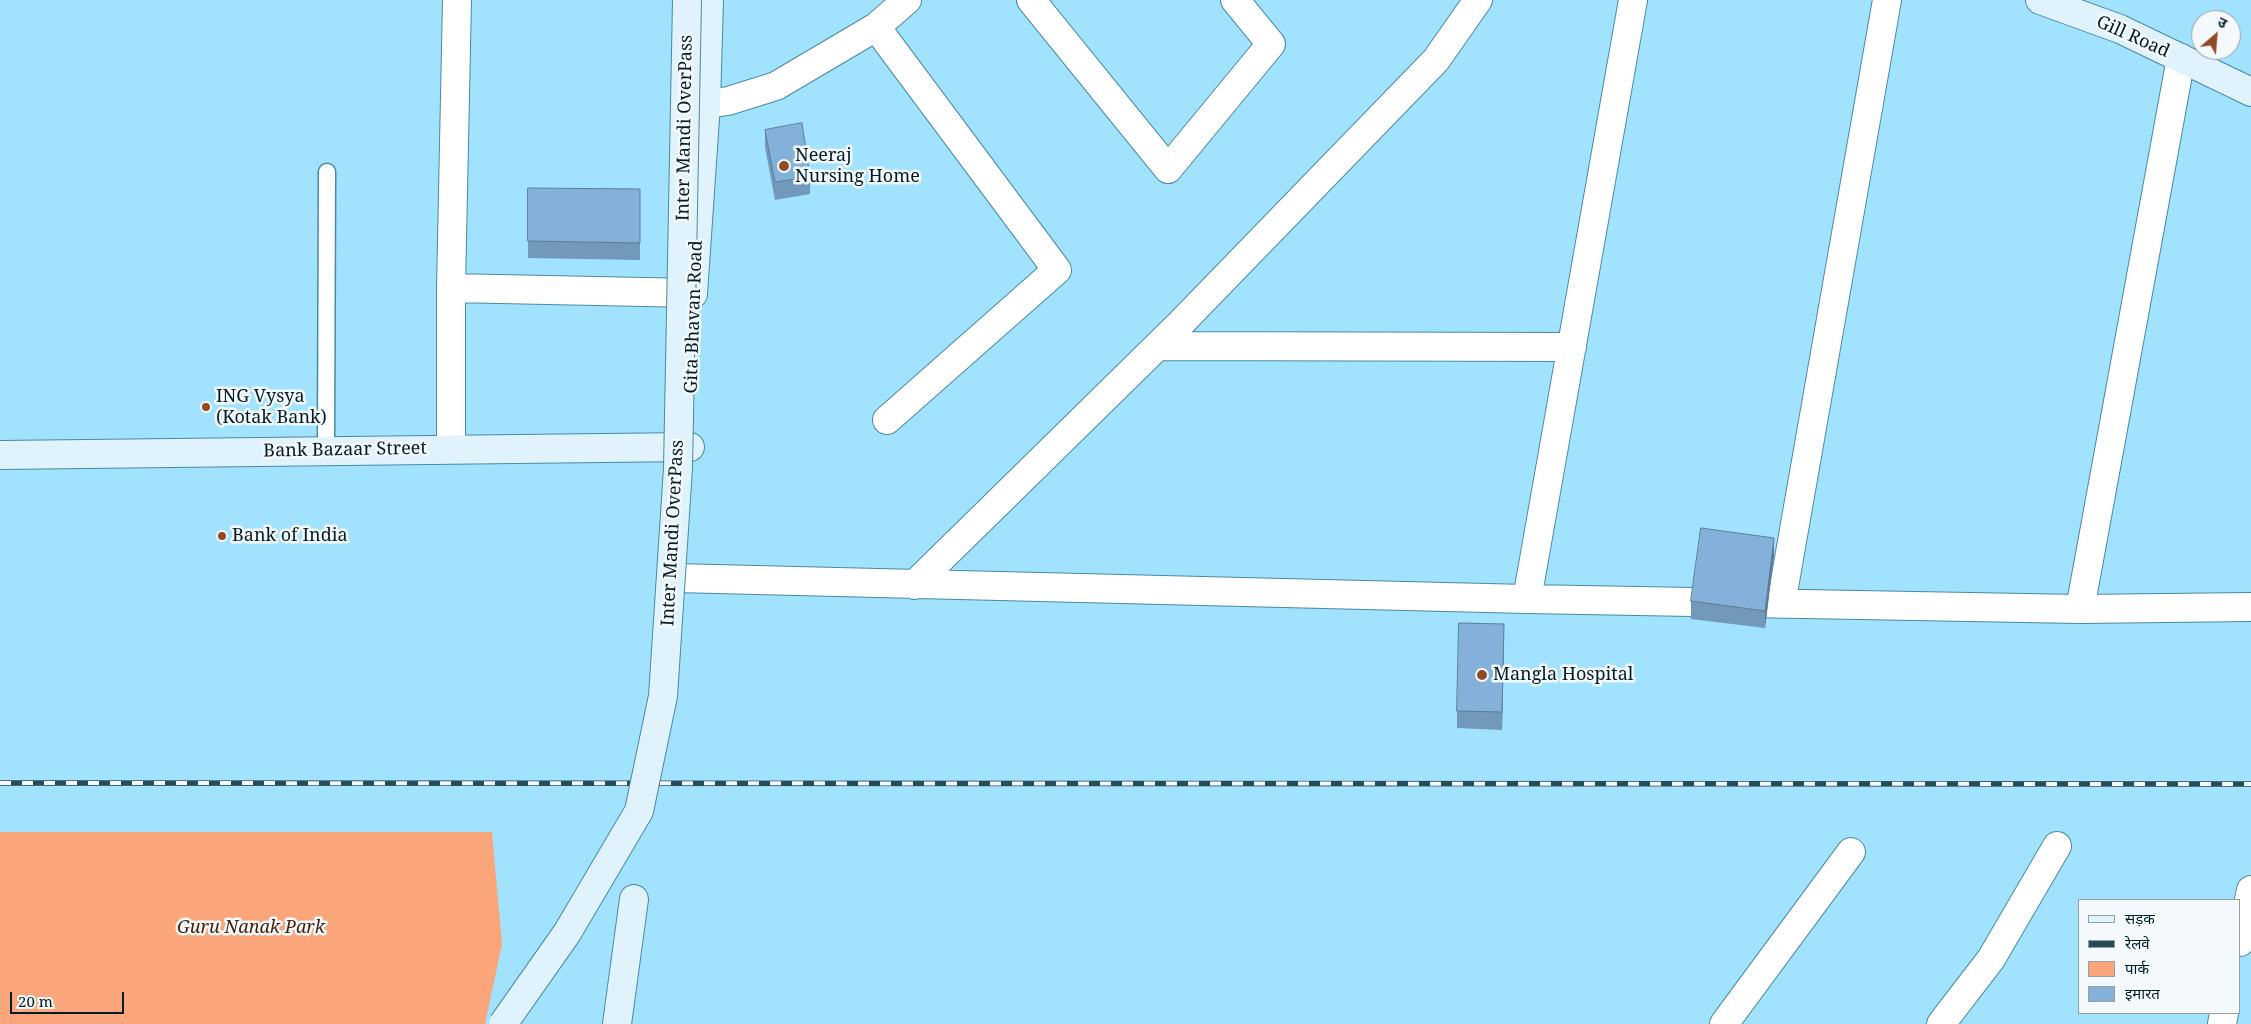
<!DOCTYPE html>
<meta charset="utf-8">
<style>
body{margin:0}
#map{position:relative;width:2251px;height:1024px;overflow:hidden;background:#a1e2ff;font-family:"Noto Serif","Noto Sans Devanagari",serif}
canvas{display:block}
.legend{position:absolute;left:2078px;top:899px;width:162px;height:115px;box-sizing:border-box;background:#f3f9fc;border:1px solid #93a1a6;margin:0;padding:6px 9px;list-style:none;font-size:15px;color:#021c26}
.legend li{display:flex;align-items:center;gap:10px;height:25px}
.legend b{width:25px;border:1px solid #93a1a6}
.north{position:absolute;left:2191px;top:10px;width:50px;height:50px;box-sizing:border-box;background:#f3f9fc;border:1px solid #93a1a6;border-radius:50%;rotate:27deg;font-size:14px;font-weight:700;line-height:20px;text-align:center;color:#021c26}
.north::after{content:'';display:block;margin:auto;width:18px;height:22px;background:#914a24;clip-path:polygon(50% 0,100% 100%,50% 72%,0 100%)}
.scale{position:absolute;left:10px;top:992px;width:114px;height:22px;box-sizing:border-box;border:2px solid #021c26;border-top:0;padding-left:6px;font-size:15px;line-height:18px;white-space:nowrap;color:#021c26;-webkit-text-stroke:4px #f3f9fc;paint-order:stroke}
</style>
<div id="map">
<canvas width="2251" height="1024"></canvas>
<ul class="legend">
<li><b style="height:6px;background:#e0f3fc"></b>सड़क</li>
<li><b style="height:6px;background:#284b5a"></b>रेलवे</li>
<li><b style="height:14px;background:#faa57a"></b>पार्क</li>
<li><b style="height:14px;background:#84b1da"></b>इमारत</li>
</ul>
<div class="north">उ</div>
<div class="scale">20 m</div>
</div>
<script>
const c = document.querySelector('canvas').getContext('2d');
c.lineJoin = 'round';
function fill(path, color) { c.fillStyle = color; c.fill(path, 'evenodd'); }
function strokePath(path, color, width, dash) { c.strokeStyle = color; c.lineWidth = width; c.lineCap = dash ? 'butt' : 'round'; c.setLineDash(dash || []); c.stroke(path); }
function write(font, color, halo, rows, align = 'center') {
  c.font = font + ' "Noto Serif",serif'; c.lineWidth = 5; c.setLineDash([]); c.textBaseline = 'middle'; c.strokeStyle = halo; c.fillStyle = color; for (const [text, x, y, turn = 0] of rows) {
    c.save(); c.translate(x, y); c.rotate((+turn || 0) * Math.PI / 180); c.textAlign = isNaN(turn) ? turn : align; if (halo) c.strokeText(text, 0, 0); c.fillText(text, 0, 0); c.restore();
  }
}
const green = new Path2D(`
 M0 832H492L502 944 485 1024H0Z`);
const lane = new Path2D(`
 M326 450 327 172`);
const street = new Path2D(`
 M1031 0 1168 169 1271 44 1235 0
 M876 27 1057 270 887 420
 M706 104 728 101 776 86 876 27 907 0
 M451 288 693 293
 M1158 346 1572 347
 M451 448V288L457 0
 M675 578 1527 599 2080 609 2251 607
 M914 585 1181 323 1436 60 1478 0
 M1527 599 1633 0
 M1781 604 1887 0
 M2080 609 2181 58
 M2240 942 2251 890
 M1724 1024 1851 852
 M1941 1024 1991 959 2057 846
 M2222 1024 2224 1013`);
const secondary = new Path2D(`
 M2040 0 2120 29 2251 92
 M693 294 706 104 709 0
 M0 455 690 447
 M617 1024 634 899`);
const rail = new Path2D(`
 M0 783 2251 784`);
const secondaryBridge = new Path2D(`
 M503 1024 567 933 639 811 663 696 678 468 687 0`);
const wall = new Path2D(`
 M765 130 810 177V194L775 200 765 147Z
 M640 189V260L528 258V241Z
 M1774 555 1765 628 1691 619V601Z
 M1504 642 1502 730 1457 728V711Z`);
const shadedWall = new Path2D(`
 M1774 538V555L1765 628V611Z
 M1504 624V642L1502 730V712Z`);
const building = new Path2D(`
 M802 123 810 177 775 182 765 130Z
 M528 188 640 189V243L528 241Z
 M1701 528 1774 538 1765 611 1691 601Z
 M1459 623 1504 624 1502 712 1457 711Z`);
const markers = [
 [784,166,6,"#914a24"],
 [206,407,5,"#914a24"],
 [222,536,5,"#914a24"],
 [1482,675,6,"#914a24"]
];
const streetNames = [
 ["Gill Road",2133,37,24],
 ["Inter Mandi OverPass",685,128,-89],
 ["Gita Bhavan Road",694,317,-88],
 ["Bank Bazaar Street",345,450,-1],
 ["Inter Mandi OverPass",673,533,-87]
];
const poiNames = [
 ["Neeraj",795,156],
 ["Nursing Home",795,177],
 ["ING Vysya",216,397],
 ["(Kotak Bank)",216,418],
 ["Bank of India",232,536],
 ["Mangla Hospital",1493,675]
];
const parkNames = [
 ["Guru Nanak Park",251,928]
];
fill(green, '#faa57a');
strokePath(lane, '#4989a4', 19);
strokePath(street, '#4989a4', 30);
strokePath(secondary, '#4989a4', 30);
strokePath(lane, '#fff', 16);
strokePath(street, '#fff', 28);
strokePath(secondary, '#e0f3fc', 28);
strokePath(rail, '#284b5a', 5.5);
strokePath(rail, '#f3f9fc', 4, [11]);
strokePath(secondaryBridge, '#4989a4', 30, []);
strokePath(secondaryBridge, '#e0f3fc', 28);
fill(wall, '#7298bb');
fill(shadedWall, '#5c7c99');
fill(building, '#84b1da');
strokePath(building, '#5c7c99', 1);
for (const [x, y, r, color] of markers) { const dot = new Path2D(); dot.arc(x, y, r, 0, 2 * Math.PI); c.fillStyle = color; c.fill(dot); strokePath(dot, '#f3f9fc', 2); }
write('18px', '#021c26', '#f3f9fc', streetNames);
write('18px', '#021c26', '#f3f9fc', poiNames, 'left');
write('italic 18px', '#4d2005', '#f3f9fc', parkNames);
</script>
